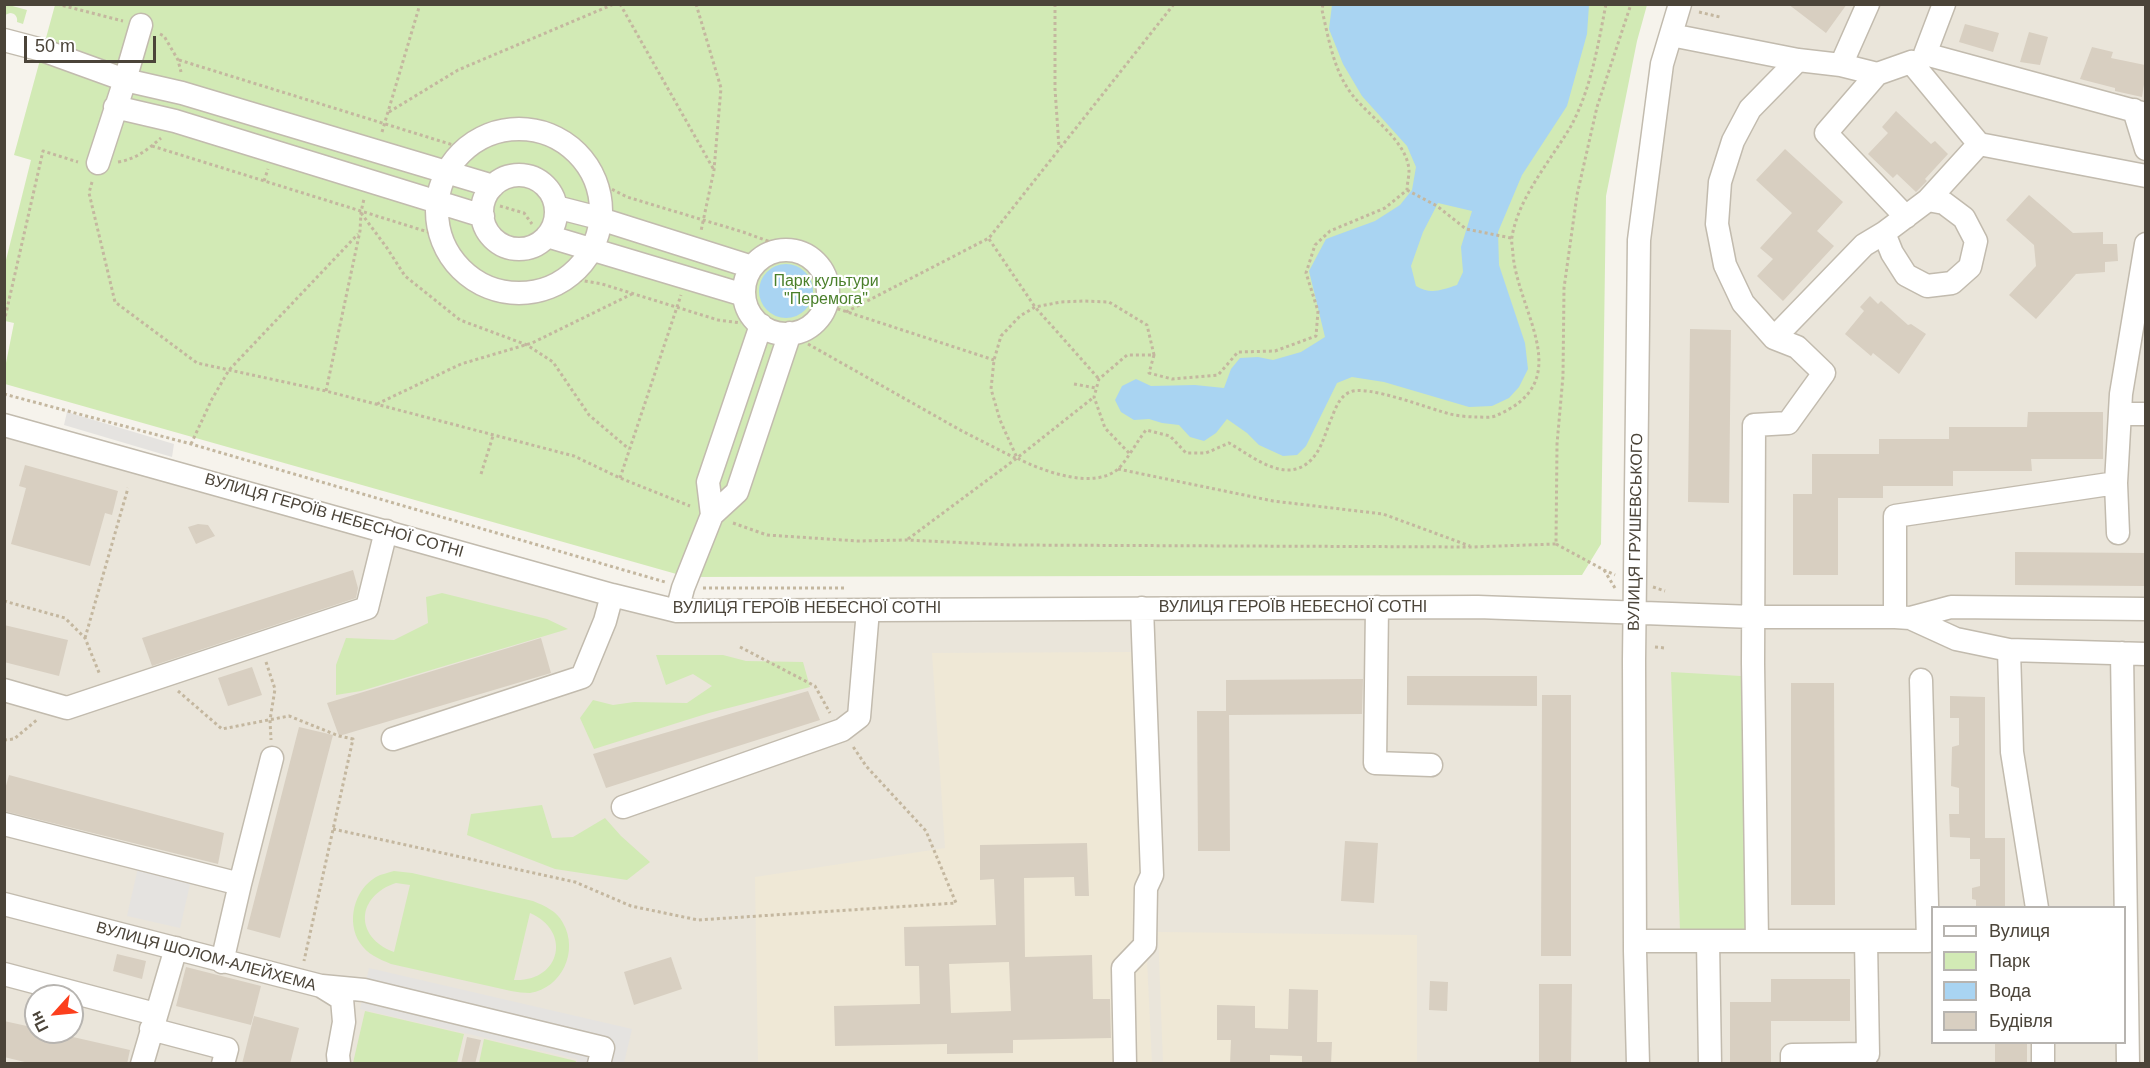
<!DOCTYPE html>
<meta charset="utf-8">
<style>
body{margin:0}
#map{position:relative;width:2150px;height:1068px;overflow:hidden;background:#f6f3ec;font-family:Arial,sans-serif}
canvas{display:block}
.frame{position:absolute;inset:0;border:6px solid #4b4439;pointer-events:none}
.legend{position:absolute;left:1931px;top:906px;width:195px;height:138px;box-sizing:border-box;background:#fff;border:2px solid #b7b4b0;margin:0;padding:8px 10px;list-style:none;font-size:18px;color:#4b4439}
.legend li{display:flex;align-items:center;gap:12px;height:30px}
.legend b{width:30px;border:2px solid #b7b4b0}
.north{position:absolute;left:24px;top:984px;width:60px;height:60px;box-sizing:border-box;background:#fff;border:2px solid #b7b4b0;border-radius:50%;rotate:243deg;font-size:16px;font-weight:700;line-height:24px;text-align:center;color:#4b4439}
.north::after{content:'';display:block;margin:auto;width:21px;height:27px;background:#fc3f1d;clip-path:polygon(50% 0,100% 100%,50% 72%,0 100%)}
.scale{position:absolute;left:24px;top:36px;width:132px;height:27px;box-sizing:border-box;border:3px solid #4b4439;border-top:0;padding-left:8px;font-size:18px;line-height:21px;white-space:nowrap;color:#4b4439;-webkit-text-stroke:4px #fff;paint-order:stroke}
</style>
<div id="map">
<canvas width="2150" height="1068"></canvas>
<div class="frame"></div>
<ul class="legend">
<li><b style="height:8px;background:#fff"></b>Вулиця</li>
<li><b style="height:16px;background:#d2eab5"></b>Парк</li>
<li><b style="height:16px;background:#a9d4f2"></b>Вода</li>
<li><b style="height:16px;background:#d8cfc1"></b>Будівля</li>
</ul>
<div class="north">Пн</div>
<div class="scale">50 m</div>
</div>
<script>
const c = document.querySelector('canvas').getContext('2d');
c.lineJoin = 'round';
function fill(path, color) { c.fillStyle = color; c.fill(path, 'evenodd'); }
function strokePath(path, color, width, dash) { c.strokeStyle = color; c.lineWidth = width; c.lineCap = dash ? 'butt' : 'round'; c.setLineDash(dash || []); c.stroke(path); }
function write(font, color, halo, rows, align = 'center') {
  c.font = font + ' Arial,sans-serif'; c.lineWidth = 4.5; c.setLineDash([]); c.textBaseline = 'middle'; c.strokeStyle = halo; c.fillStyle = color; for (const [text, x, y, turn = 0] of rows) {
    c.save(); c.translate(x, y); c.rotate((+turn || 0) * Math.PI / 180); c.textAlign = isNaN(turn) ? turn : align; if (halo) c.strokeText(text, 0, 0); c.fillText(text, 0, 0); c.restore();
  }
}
const residential = new Path2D(`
 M1680 5H2145V1063H5L4 425 677 611 1634 614 1639 240ZM1932 908H2124V1042H1932ZM36 996H72V1032H36Z`);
const education = new Path2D(`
 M1132 652 1152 1063H758L755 877 945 848 932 653Z
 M1158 932 1417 935V1063H1163Z`);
const green = new Path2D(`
 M5 4 27 10 23 24 17 22C18 17 15 13 10 13L5 15Z
 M55 5H1647L1637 41 1606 196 1601 544 1582 575 687 577 5 384V368L14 323 5 321V264L31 160 14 155Z
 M442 593 547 619 568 629 361 691 336 695V665L346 638 394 640 428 623 426 597Z
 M656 655H723L746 661 803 662 810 687 709 713 594 749 580 718 593 700 613 705 634 702 687 703 712 686 693 674 666 685Z
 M1671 672 1741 676 1747 931H1680Z
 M542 805 552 838 573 837 605 818 621 836 650 862 627 880 555 869 467 835 471 814Z
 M394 871 412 873 533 901C545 906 557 911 563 923 579 951 562 988 530 993 524 993 517 992 511 991L391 964C379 959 367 954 360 943 346 922 354 890 376 877 381 874 388 873 394 871ZM396 883 410 885 394 952C354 937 356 896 396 883ZM530 913C572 931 561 982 514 980Z
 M365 1011 464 1034 457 1063H353Z
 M484 1039 576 1061 575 1063H479Z`);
const parking = new Path2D(`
 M67 412 174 444 172 457 64 425Z
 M138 868 191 880 180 928 127 916Z
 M369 968 632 1029 624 1063H577V1059L360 1009Z`);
const water = new Path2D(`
 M1332 5H1589L1587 34 1567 106 1522 175 1498 232 1499 265 1525 343 1528 369 1519 387 1509 398 1492 406 1469 407 1384 382 1352 377 1337 383 1306 446 1297 455 1283 456 1259 445 1247 433 1227 419 1216 433 1204 441 1190 437 1179 425 1162 423 1149 419 1134 420 1121 412 1115 400 1122 386 1136 379 1151 386 1195 385 1224 388 1231 369 1240 358 1258 357 1273 360 1301 352 1325 337 1309 271 1326 239 1375 221 1400 205 1412 190 1416 167 1407 146 1362 96 1343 64 1329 29ZM1438 203 1472 211 1461 247 1463 272 1457 285C1442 290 1430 295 1416 286L1411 266 1423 232Z
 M759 291a27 27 0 1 1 54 0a27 27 0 1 1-54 0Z`);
const building = new Path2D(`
 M1788 4H1847L1826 33Z
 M1965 24 1999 33 1993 52 1959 42Z
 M2029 32 2048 37 2040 65 2020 62Z
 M2092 47 2113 52 2111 58 2145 65V78L2142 97 2115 91V88L2080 79Z
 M1896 111 1931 144 1935 141 1948 154 1925 179 1927 181 1916 192 1897 174 1893 178 1868 154 1888 133 1882 127Z
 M1785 149 1843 202 1817 231 1834 246 1783 301 1757 276 1773 259 1760 248 1792 213 1756 180Z
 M2029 195 2073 233 2103 232V244H2117L2118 261 2105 262V272L2076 274 2036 319 2009 295 2036 266 2034 245 2006 220Z
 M1870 296 1878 304 1881 301 1908 325 1911 324 1926 334 1899 374 1873 353 1871 356 1845 334 1864 311 1860 307Z
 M1690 329 1731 330 1729 503 1688 502Z
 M2028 412H2103V459H2031L2032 471H1953V486H1883V498H1838V575H1793V494H1812V454H1879V439H1949V427H2027Z
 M25 465 118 491 112 515 105 513 90 566 11 544 26 488 19 486Z
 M198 524 208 525 215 536 196 544 188 527Z
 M2015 552 2145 553V586L2015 585Z
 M353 570 358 588 356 598 152 666 142 638Z
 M4 625 68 640 59 676 4 662Z
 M541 638 551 673 339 736 327 703Z
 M252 667 262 695 228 706 218 678Z
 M1407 676H1537V706L1407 705Z
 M1363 679 1362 714 1229 715 1230 851H1198L1197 711H1226V680Z
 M1791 683H1834L1835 905H1791Z
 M808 691 820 720 606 788 593 754Z
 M1542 695H1571V956H1541Z
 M1950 696 1985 697V838H2005V908H1976V900L1972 899V888L1980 886V859H1970V838L1950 837 1949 814H1959V788L1951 786 1952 747 1959 745V718H1950Z
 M299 727 333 735 280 938 247 929Z
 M9 775 224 833 218 864 4 811V793Z
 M1345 841 1378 843 1374 903 1341 901Z
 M1087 843 1089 896H1075L1074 877 1024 878 1025 957 1092 955 1093 999H1110L1111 1038 1013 1040V1053L947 1054V1044L835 1046 834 1006 920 1004 919 966H905L904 927 996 925 994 879 980 880V845ZM1009 962 1011 1011 951 1013 949 964Z
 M117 954 146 961 142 979 113 971Z
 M671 957 682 989 634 1005 624 972Z
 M186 967 261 986 251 1025 176 1006Z
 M1771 979H1850V1021H1771V1064H1730V1002H1771Z
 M1430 981 1448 982 1447 1011 1429 1010Z
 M1539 984H1572L1571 1064H1539Z
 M1289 989 1318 990 1317 1042H1332L1331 1064H1302V1056L1270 1055V1064H1230L1231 1040H1217V1005L1255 1006V1028L1288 1029Z
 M254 1016 299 1028 290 1064H242Z
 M4 1021 36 1028V1032H51L130 1050 127 1064H33L4 1057Z
 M467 1037 481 1040 475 1064H461Z
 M1995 1042H2027V1064H1995Z`);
const path = new Path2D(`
 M57 4 123 21
 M620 4 714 170
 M696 4 721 88 714 170 701 231
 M1055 4V89L1059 147
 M1699 12 1720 17
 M160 34 164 36 178 60 181 72
 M179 60 466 149
 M389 112 458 70 614 4
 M382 132 420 4
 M152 146 441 236
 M118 162C136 159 147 150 161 138
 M264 181 268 169
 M596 181 627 197 743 232 798 252
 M92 182 89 193 115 302 197 363 326 391 574 456 620 478 690 506
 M1407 190 1437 206 1466 229 1511 238
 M500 206 524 213 532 224
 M361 213 387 248 405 276 460 320 527 345 553 362 589 415 629 449
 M989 239 1035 307 1099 379
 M567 278 602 284 718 320 741 323
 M826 305 994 360
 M846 312 989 238 1174 4
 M4 322 43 151 78 162
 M808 344 962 431 1015 458
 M1154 355 1149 373 1172 379 1218 375 1238 352 1275 351 1316 336 1318 311 1306 273 1315 245 1330 231 1385 208 1407 190C1407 184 1409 177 1409 171 1408 142 1371 118 1354 97 1334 73 1329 40 1322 10L1323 4
 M1074 384 1096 388
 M326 391 360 231 361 212 364 199
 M4 394 191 444 665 582
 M377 404 461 364 532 343 634 293
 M191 444 212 399 229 370 358 234
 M1129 453 1105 428 1094 397 1099 379 1127 355H1154L1147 325 1109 302 1084 301 1061 302 1035 307 1020 316 1001 336 994 360 991 389 1000 420 1017 458C1042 471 1095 491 1119 468 1127 460 1138 440 1146 430L1170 436 1186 453H1206L1229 443C1255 458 1291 489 1316 454 1323 444 1327 428 1332 417 1336 407 1340 396 1350 392 1366 384 1430 409 1450 414 1459 416 1469 417 1477 417 1483 417 1490 418 1495 416 1578 382 1519 315 1513 255 1513 250 1511 243 1512 237 1518 198 1551 160 1571 126 1591 89 1598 45 1606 4
 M1118 469 1273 501 1383 514 1470 546
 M481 474 493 436
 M620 478 681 295
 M733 523 767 535 858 541 906 540 1011 545 1472 547 1556 544 1557 444 1563 376 1564 288 1577 195 1597 107 1631 4
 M908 539 1017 458 1094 397
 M1556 544 1604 570 1615 575
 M1604 570 1615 588
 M1653 587 1665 591
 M703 588H847
 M4 601 65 618 85 638 100 675
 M85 638 128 488
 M740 647 815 686 830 713
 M1655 647 1665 648
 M266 662 275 689 270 720 271 740
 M178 691 222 729 289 716 339 736 353 739 304 961
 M4 740 14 739 38 719
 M333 829 575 882 631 906 698 920 956 903 926 831 866 766 852 745`);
const minor = new Path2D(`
 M1944 4 1925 54 2146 114
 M1671 35 1798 60 1841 65 1877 74 1911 62 1979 144 2146 176
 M4 40 42 50 125 80 182 93 493 186
 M1841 65 1868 4
 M1877 74 1826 133 1906 217
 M115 107 175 121 483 216
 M2134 110 2146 149
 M437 211a82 82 0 1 1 164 0a82 82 0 1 1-164 0Z
 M98 163 125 80 141 25
 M482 212a37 37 0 1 1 74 0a37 37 0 1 1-74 0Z
 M556 207 591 216 752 267
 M1884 233 1892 253 1906 275 1927 286 1952 283 1970 267 1976 241 1964 218 1944 203 1928 200
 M547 236 744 295
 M744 292a42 42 0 1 1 84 0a42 42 0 1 1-84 0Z
 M1774 338 1864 245 1884 233 1928 200 1979 144
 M2120 414H2146
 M4 425 612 595 677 611 1478 607 1754 617H1895L1910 618 1956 639 2009 650 2146 654
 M712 515 708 482 761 325
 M2118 533 2116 483 2121 394 2146 244
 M1377 607 1375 763 1431 765
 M677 611 683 588 712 515 737 492 790 333
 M1895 617V516L2116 483
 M1910 618 1951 607 2146 609
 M2009 650 2012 752 2037 908
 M2122 653 2128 1064
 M4 690 67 708 367 608 386 531
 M393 739 582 677 605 621 612 595
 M623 807 842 730 859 717 868 610
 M4 824 240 884
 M4 904 321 986 342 999 344 1022 338 1055 339 1064
 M1635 941H1928L1921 680
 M1708 941 1710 1064
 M1757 941 1753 663 1754 425 1788 423 1824 373 1797 347 1774 338 1743 303 1725 265 1717 224 1720 182 1733 141 1750 109 1798 60
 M222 962 240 884 272 758
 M4 974 155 1014
 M322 986 364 990 603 1048 599 1064
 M151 1029 227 1049 223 1064
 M142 1064 176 948
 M1125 1064 1123 968 1145 945 1146 888 1152 875 1142 608
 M1638 1064 1635 951 1634 660 1639 240 1662 64 1680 4
 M1792 1064V1055L1868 1054 1866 941
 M2043 1064V1042`);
const parkNames = [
 ["Парк культури",826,282],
 ["\"Перемога\"",826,300]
];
const streetNames = [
 ["ВУЛИЦЯ ГЕРОЇВ НЕБЕСНОЇ СОТНІ",334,516,16],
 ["ВУЛИЦЯ ГРУШЕВСЬКОГО",1636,532,-89],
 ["ВУЛИЦЯ ГЕРОЇВ НЕБЕСНОЇ СОТНІ",1293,608],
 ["ВУЛИЦЯ ГЕРОЇВ НЕБЕСНОЇ СОТНІ",807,609],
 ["ВУЛИЦЯ ШОЛОМ-АЛЕЙХЕМА",206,957,15]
];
fill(residential, '#eae5da');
fill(education, '#efe8d6');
fill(green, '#d2eab5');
fill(parking, '#e5e3e0');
fill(water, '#a9d4f2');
fill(building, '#d8cfc1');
strokePath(minor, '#c2bbae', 25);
strokePath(path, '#c4b79f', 3, [3, 3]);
strokePath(minor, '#fff', 22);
write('16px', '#4a7f2a', '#fff', parkNames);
write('16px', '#4b4439', '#fff', streetNames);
</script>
